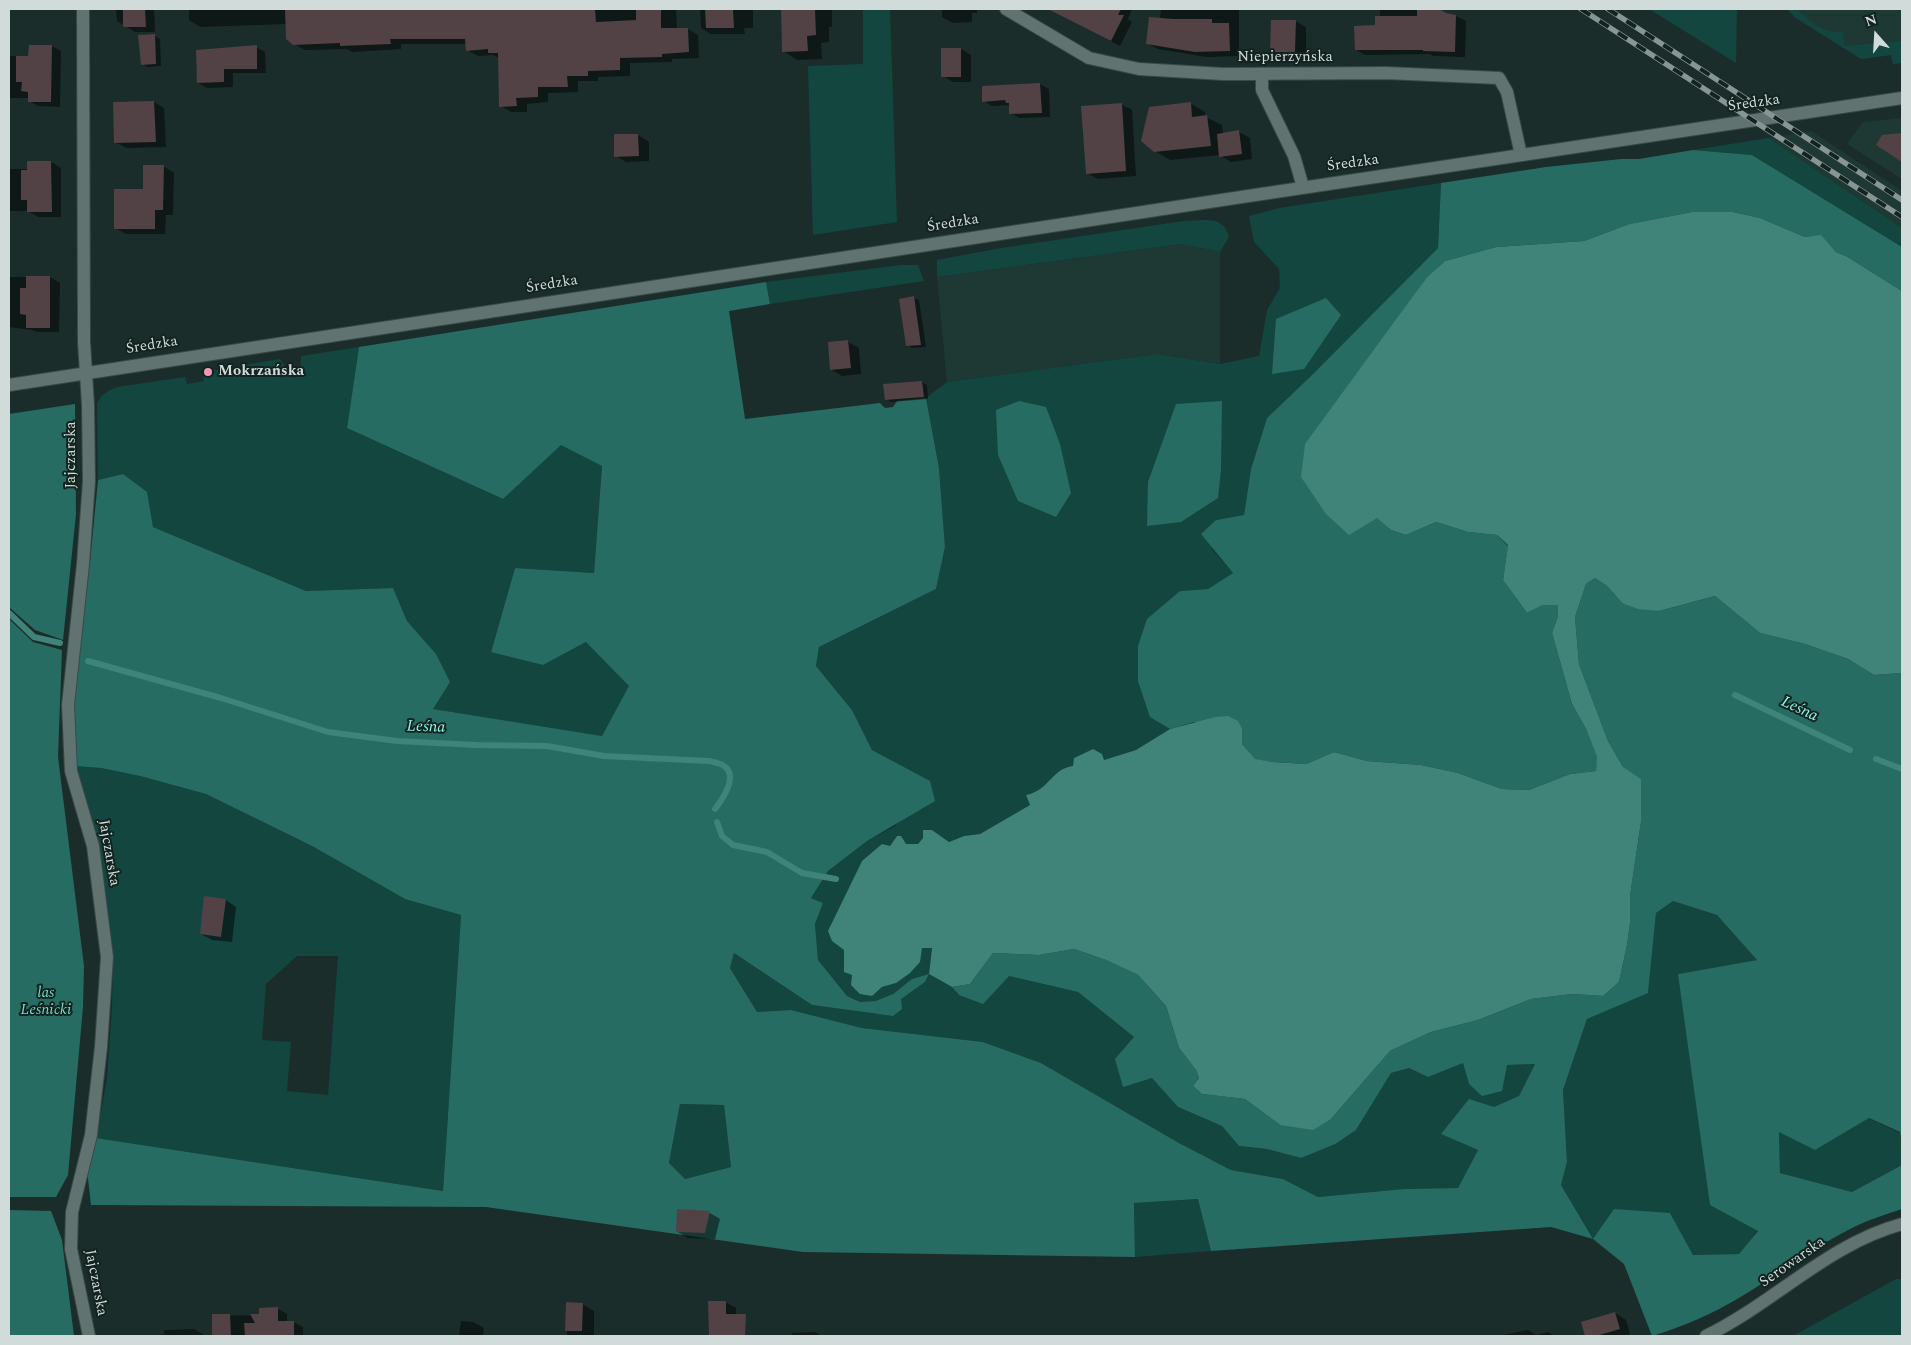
<!DOCTYPE html>
<meta charset="utf-8">
<style>
body{margin:0}
#map{position:relative;width:1911px;height:1345px;overflow:hidden;background:#1b2d2a;font-family:Spectral,serif}
canvas{display:block}
.frame{position:absolute;inset:0;border:10px solid #d1dcda;pointer-events:none}
.north{position:absolute;left:1851px;top:10px;width:50px;height:50px;-webkit-text-stroke:4px #122320;paint-order:stroke;rotate:341deg;font-size:14px;font-weight:700;line-height:20px;text-align:center;color:#d1dcda}
.north::after{content:'';display:block;margin:auto;width:18px;height:22px;background:#d1dcda;clip-path:polygon(50% 0,100% 100%,50% 72%,0 100%)}
</style>
<div id="map">
<canvas width="1911" height="1345"></canvas>
<div class="frame"></div>
<div class="north">N</div>
</div>
<script>
const c = document.querySelector('canvas').getContext('2d');
c.lineJoin = 'round';
function fill(path, color) { c.fillStyle = color; c.fill(path, 'evenodd'); }
function strokePath(path, color, width, dash) { c.strokeStyle = color; c.lineWidth = width; c.lineCap = dash ? 'butt' : 'round'; c.setLineDash(dash || []); c.stroke(path); }
function write(font, color, halo, rows, align = 'center') {
  c.font = font + ' Spectral,serif'; c.lineWidth = 4; c.setLineDash([]); c.textBaseline = 'middle'; c.strokeStyle = halo; c.fillStyle = color; for (const [text, x, y, turn = 0] of rows) {
    c.save(); c.translate(x, y); c.rotate((+turn || 0) * Math.PI / 180); c.textAlign = isNaN(turn) ? turn : align; if (halo) c.strokeText(text, 0, 0); c.fillText(text, 0, 0); c.restore();
  }
}
const built = new Path2D(`
 M1787 9H1902V63L1893 64 1891 55 1861 59 1796 18Z
 M1902 118V179L1847 144 1863 122Z
 M1811 131 1902 191V228L1769 138Z
 M1181 244 1220 252V364L1157 354 947 382 937 277Z`);
const green = new Path2D(`
 M863 9H890L897 222 813 235 808 66 863 64Z
 M1649 9H1737L1736 63Z
 M1787 9H1797C1811 23 1822 33 1843 32L1844 46 1902 41V63L1893 64 1891 55 1861 59 1796 18Z
 M1769 138 1902 228V247L1752 155 1693 150Z
 M1441 183 1438 248 1313 374 1267 418 1251 469 1244 515 1216 520 1212 549 1233 573 1208 589 1180 591 1150 716 1170 729 1136 750 1104 760 1093 749 1074 758V766L1035 793 1026 795 1030 805 980 834 964 836 949 842 932 830H923V838L918 844H906L897 836 890 846 862 861 838 912 833 941 844 950V971L852 975 872 996 882 987 896 983 921 948 932 947 929 974 952 987 959 995 1009 976 1078 992 1134 1037 1152 1077 1178 1107 1222 1126 1239 1146 1267 1149 1301 1158 1356 1130 1391 1073 1409 1068 1428 1077 1463 1062 1469 1084 1506 1065 1535 1064 1519 1096 1442 1134 1478 1150 1458 1188 1404 1189 1318 1197 1283 1179 1231 1170 1179 1143 1041 1063 983 1042 862 1028 791 1010 757 1012 730 968 734 953 812 1005 877 1014 925 982 929 974 912 979 893 994 874 1001 860 1002 847 996 818 960 815 924 823 903 811 898 828 871 867 841 895 826 929 781 872 750 852 710 816 666 819 647 936 589 945 547 939 468 926 398 947 382 1157 354 1220 364 1259 356 1267 310 1280 288 1279 269 1254 242 1249 216 1279 208Z
 M1184 221C1204 221 1223 214 1229 237L1220 252 1181 244 937 277V260L1001 248Z
 M901 265H918L924 281 770 304 766 282Z
 M359 347 347 428 503 499 561 444 602 466 594 573 515 568 491 651 543 665 586 642 630 686 602 736 432 709 436 654 407 621 393 588 306 591 153 527 146 492 123 474 98 480 97 403C102 394 107 391 117 387L185 377 187 384 204 381 203 372 280 359 293 378 300 375 301 356Z
 M75 766 101 768 140 776 206 794 312 846 405 899 461 915 443 1191 96 1138 107 1079 112 1008 113 953 102 869ZM297 956H338L328 1095 287 1091 291 1042 262 1040 266 984Z
 M1673 901 1717 915 1757 960 1678 974 1758 1230 1740 1254 1693 1255 1670 1213 1593 1239 1561 1185 1567 1162 1563 1090 1587 1019 1648 992 1656 913Z
 M680 1104 724 1105 731 1167 685 1179 669 1163Z
 M1868 1118 1900 1133 1902 1148V1165L1852 1192 1780 1173 1779 1131 1815 1150Z
 M1199 1199 1211 1251 1135 1257 1134 1203Z
 M1896 1279H1902V1336H1793Z`);
const forest = new Path2D(`
 M1693 150 1752 155 1902 247V291L1846 256 1836 252 1821 236 1805 237 1760 218 1733 212H1692L1629 224 1584 241 1496 247 1445 261 1427 277 1400 315 1377 517 1391 530 1406 535 1436 522 1468 532 1497 535 1508 546 1503 580 1527 613 1543 605H1558V616L1552 633 1572 704 1586 729 1598 756 1596 771 1570 774 1529 790 1502 789 1458 773 1421 765 1367 761 1334 752 1306 764 1273 762 1255 760 1242 744V729L1194 722 1170 729 1150 717 1138 681V646L1147 619 1180 591 1208 589 1233 573 1201 534 1216 520 1244 515 1251 469 1267 418 1313 374 1438 248 1441 183 1546 167 1621 159H1639Z
 M766 282 770 304 729 311 745 419 880 403 885 408 893 407 897 401 926 398 939 468 945 547 936 589 819 647 816 666 852 710 872 750 930 781 935 801 867 841 828 871 811 898 823 903 815 924 818 960 847 996 860 1002 875 1001 893 994 912 979 929 974 925 982 901 999 902 1009 893 1016 812 1005 734 953 730 968 757 1012 791 1010 862 1028 983 1042 1041 1063 1179 1143 1231 1170 1283 1179 1318 1197 1404 1189 1458 1188 1478 1150 1441 1134 1469 1099 1494 1107 1519 1096 1535 1064 1507 1065 1502 1091 1482 1096 1469 1084 1463 1063 1428 1077 1409 1068 1391 1073 1356 1130 1335 1144 1301 1158 1267 1149 1239 1146 1222 1126 1178 1107 1152 1078 1123 1087 1115 1059 1134 1037 1078 992 1009 976 983 1004 959 995 952 987 970 984 993 953 1039 955 1074 949 1106 960 1138 975 1166 1006 1179 1048 1196 1070 1199 1078 1193 1086 1202 1094 1245 1099 1280 1125 1331 1119 1390 1051 1431 1032 1478 1020 1531 999 1572 994 1603 996 1619 982 1627 945 1630 923V896L1641 822 1623 767 1608 741 1579 664 1575 617 1586 584 1595 578 1607 586 1622 603 1659 611 1715 596 1760 633 1805 644 1848 659 1874 675 1902 673V1147L1900 1132 1869 1118 1815 1150 1779 1132 1780 1173 1852 1192 1902 1165V1209C1887 1214 1871 1219 1856 1226 1814 1246 1778 1275 1739 1298 1712 1314 1682 1327 1652 1336L1624 1264 1593 1239 1551 1227 1211 1251 1198 1199 1134 1203 1135 1257 803 1252 486 1207 91 1205 87 1170 96 1138 443 1191 461 915 405 899 312 846 206 794 140 776 101 768 75 766 73 704 79 633 90 562 98 480 123 474 147 492 153 527 306 591 393 588 407 621 436 654 450 682 433 709 602 736 629 686 586 642 543 665 491 652 515 568 594 573 602 466 561 445 503 499 347 428 359 347ZM1673 901 1717 915 1757 960 1678 974 1710 1205 1758 1231 1739 1254 1693 1255 1670 1213 1614 1209 1593 1239 1561 1185 1567 1162 1563 1090 1587 1019 1648 993 1656 913ZM680 1104 724 1105 731 1167 685 1179 669 1163Z
 M1326 298 1341 315 1304 369 1272 374 1276 319Z
 M1019 401 1046 407 1060 444 1071 493 1056 517 1018 501 998 455 996 410Z
 M1222 401 1221 470 1218 498 1181 522 1147 526 1148 482 1176 404Z
 M75 404 76 514 63 640 35 630 9 607V414Z
 M9 619 33 642 62 650 58 757 84 966 83 1007 68 1175 56 1197H9Z
 M9 1210 51 1211 62 1240 74 1336H9Z`);
const water = new Path2D(`
 M1692 212H1733L1760 218 1805 237 1821 235 1836 252 1846 256 1902 291V673L1874 675 1848 659 1805 644 1760 633 1715 596 1659 611 1638 609 1622 603 1607 586 1595 578 1586 584 1575 617 1579 664 1608 741 1623 767 1641 779V822L1630 896V923L1627 945 1619 982 1603 996 1572 994 1531 999 1478 1020 1431 1032 1390 1051 1331 1119 1313 1130 1280 1125 1245 1099 1202 1094 1193 1086 1199 1078 1196 1070 1179 1048 1166 1006 1138 975 1106 960 1074 949 1039 955 993 953 970 984 952 987 929 974 932 948H922L920 962 910 973 896 983 882 987 872 996 860 994 851 985 852 975 844 972V950L832 941 828 931 862 861 882 844 890 846 897 836H901L906 844H918L923 838V830H932L949 842 964 836 980 834 1030 805 1026 795C1050 790 1051 769 1073 766L1074 758 1093 749 1102 754 1104 760 1136 750 1170 729 1215 717 1228 716 1238 721 1242 729V744L1255 759 1273 762 1306 764 1334 752 1367 761 1421 765 1458 773 1502 789 1529 790 1570 774 1596 771 1597 756 1586 729 1572 704 1552 633 1558 616V605H1543L1527 613 1503 580 1508 545 1497 535 1468 532 1436 522 1406 535 1391 530 1377 518 1349 535 1326 514 1301 477 1305 444 1427 277 1445 261 1496 247 1584 241 1629 224Z`);
const shadow = new Path2D(`
 M116 9H154L155 32H135L125 26 117 21Z
 M189 9H676L677 29H688L698 35 699 58 672 59V62L630 63V76L598 77V81H578V92L548 93V102L527 104V112H511L501 106 499 58 493 55 478 56 467 50V44H401V49L352 52 347 49 305 50 294 44 287 24 200 27 189 20Z
 M700 9H753V28H744L745 34H711L701 28Z
 M782 9H832V27H829V42L821 43 822 59 797 60 783 51Z
 M942 9H977V13H972V22L953 23 942 17Z
 M1050 9H1132L1128 19 1132 22 1120 46Z
 M1161 9H1239V56L1206 57 1158 49 1148 44 1160 20Z
 M1380 9H1437L1447 15 1456 16 1466 21 1465 57 1433 56 1430 54 1365 55 1356 50 1376 26 1380 17Z
 M1295 21 1306 27V58L1282 57 1272 51Z
 M155 36 160 39 161 66 147 67 142 64Z
 M52 46 61 51 60 107 38 106 29 101V98H9V56L30 57Z
 M256 47 265 52 266 73H233V87L207 88 198 83Z
 M961 49 971 55V82H953L943 76Z
 M1040 84 1049 89 1050 117 1019 118 1011 113 1010 105 992 106 984 101 983 87Z
 M154 102 164 108 166 147 126 148 115 142Z
 M1190 103 1205 112 1206 117 1222 125 1223 134 1239 132 1250 138 1252 159 1231 162 1220 155 1170 160 1155 151Z
 M1121 104 1132 110 1136 176 1098 179 1087 173Z
 M638 135 649 142V161L626 162 616 156 615 136Z
 M28 162H51L61 168V217H38L28 211H9V169H28Z
 M163 166 174 173 173 215H166L165 234H126L115 228Z
 M9 277H50L60 283 59 332H37L32 330 9 327Z
 M914 298 919 300 926 347 912 348 908 345Z
 M848 342 859 348 861 374 842 376 832 370Z
 M922 382 927 385 928 399 891 402 886 399Z
 M206 898 226 900 236 907 232 942 212 940 201 934Z
 M710 1213 720 1219 715 1239 688 1238 678 1232Z
 M725 1302 736 1308 737 1325 734 1336H710L709 1303Z
 M567 1304H582L594 1311V1336H567Z
 M278 1309 287 1314V1322H293L303 1327V1336H214L213 1316 261 1315Z
 M1615 1313 1626 1320 1630 1334 1624 1336H1586L1582 1323Z
 M461 1321 473 1322 484 1328 483 1336H459Z
 M194 1329 206 1336H154L164 1334V1330Z
 M1528 1330 1536 1335 1548 1332 1555 1336H1498Z
 M815 1332 822 1336H792V1333Z`);
const stream = new Path2D(`
 M9 613 34 637 60 643
 M88 661 221 698 328 732 397 741 476 745 547 746 604 756 709 761C713 762 720 763 724 766 739 776 722 800 715 809
 M1735 695 1850 750
 M1876 759 1902 769
 M717 822 722 836 733 845 767 852 802 873 836 879`);
const building = new Path2D(`
 M123 9H145L146 27H123Z
 M285 9H595L596 22 636 20V9H661V28H688L689 52 662 54V57L620 58V70L588 71V76H567L568 87H538V97L516 98 517 106 499 107 498 53H488V49L466 51 465 39H390L391 44 340 46V43L293 45 286 39Z
 M705 9H733L734 28H706Z
 M781 9H815L816 35 807 36 808 51 782 52Z
 M1048 9H1121L1118 15H1124L1111 41Z
 M1417 9H1439L1446 13 1456 15 1455 52 1423 51V50H1355L1354 26 1375 25V16H1417Z
 M1149 17 1173 19H1212V23H1229L1230 51 1195 52 1146 44Z
 M1271 20H1296L1295 52H1270Z
 M155 34 156 64 141 65 138 35Z
 M29 45H52L51 102H28V92L21 91 22 82H16V56H28Z
 M257 45V69H224V82L197 83 196 50Z
 M941 48H961V77H941Z
 M1040 83 1042 113 1009 114V103H1006L1005 100 982 102V86Z
 M154 101 156 142 114 143 113 102Z
 M1191 102 1192 117 1207 115 1211 146 1154 152 1141 141 1149 107Z
 M1122 103 1126 171 1086 174 1081 106Z
 M1239 130 1242 154 1219 157 1217 134Z
 M1902 133V162L1876 145 1882 135Z
 M614 134H638L639 156 614 157Z
 M27 161H51L52 212H27V200H21V170H27Z
 M143 165H164L163 210H155V229H114V189H143Z
 M26 276H50V328H26V315L20 314V288H26Z
 M914 296 921 345 906 346 899 299Z
 M848 340 851 368 830 370 828 342Z
 M922 381 924 397 885 400 883 384Z
 M204 896 226 899 221 937 200 934Z
 M677 1209 710 1211 705 1233 676 1232Z
 M708 1301H726V1314H746L745 1336H709Z
 M566 1302 583 1303 582 1331H565Z
 M278 1307V1321H294V1336H245L244 1323H255L250 1314H259V1308Z
 M1615 1312 1620 1329 1596 1336H1585L1581 1322Z
 M212 1314H230L231 1336H212Z`);
const street = new Path2D(`
 M1006 9 1089 58 1139 69 1223 74 1386 73 1499 78 1507 92 1521 155
 M1262 74V90L1294 156 1303 187
 M86 373 88 405 89 481 83 564 68 705 71 771 93 846 107 957 101 1047 91 1135 72 1212 71 1249 89 1336
 M1706 1336C1774 1303 1828 1244 1902 1224`);
const secondary = new Path2D(`
 M83 9 84 342 86 373
 M9 385 1235 198 1902 98`);
const rail = new Path2D(`
 M1581 9 1902 217
 M1608 9 1902 200`);
const markers = [
 [208,372,5,"#f19ab2"]
];
const streetNames = [
 ["Niepierzyńska",1285,58],
 ["Średzka",1754,104,-8],
 ["Średzka",1353,164,-8],
 ["Średzka",953,224,-9],
 ["Średzka",552,285,-9],
 ["Średzka",152,346,-9],
 ["Jajczarska",72,455,-90],
 ["Jajczarska",108,853,80],
 ["Serowarska",1793,1263,-35],
 ["Jajczarska",95,1283,79]
];
const poiNames = [
 ["Mokrzańska",218,372]
];
const parkNames = [
 ["las",46,994],
 ["Leśnicki",46,1011]
];
const waterNames = [
 ["Leśna",1799,710,25],
 ["Leśna",426,728,2]
];
fill(built, '#1e3934');
fill(green, '#13463f');
fill(forest, '#266c63');
fill(water, '#3f8379');
fill(shadow, '#0007');
strokePath(stream, '#3f8379', 6);
fill(building, '#524145');
strokePath(street, '#3a4947', 14);
strokePath(secondary, '#3a4947', 14);
strokePath(street, '#607370', 12);
strokePath(secondary, '#607370', 12);
strokePath(rail, '#879593', 5.5);
strokePath(rail, '#122320', 4, [11]);
for (const [x, y, r, color] of markers) { const dot = new Path2D(); dot.arc(x, y, r, 0, 2 * Math.PI); c.fillStyle = color; c.fill(dot); strokePath(dot, '#122320', 2); }
write('15px', '#d1dcda', '#122320', streetNames);
write('bold 15px', '#d1dcda', '#122320', poiNames, 'left');
write('italic 15px', '#74ddcd', '#122320', parkNames);
write('italic 16px', '#91faea', '#122320', waterNames);
</script>
